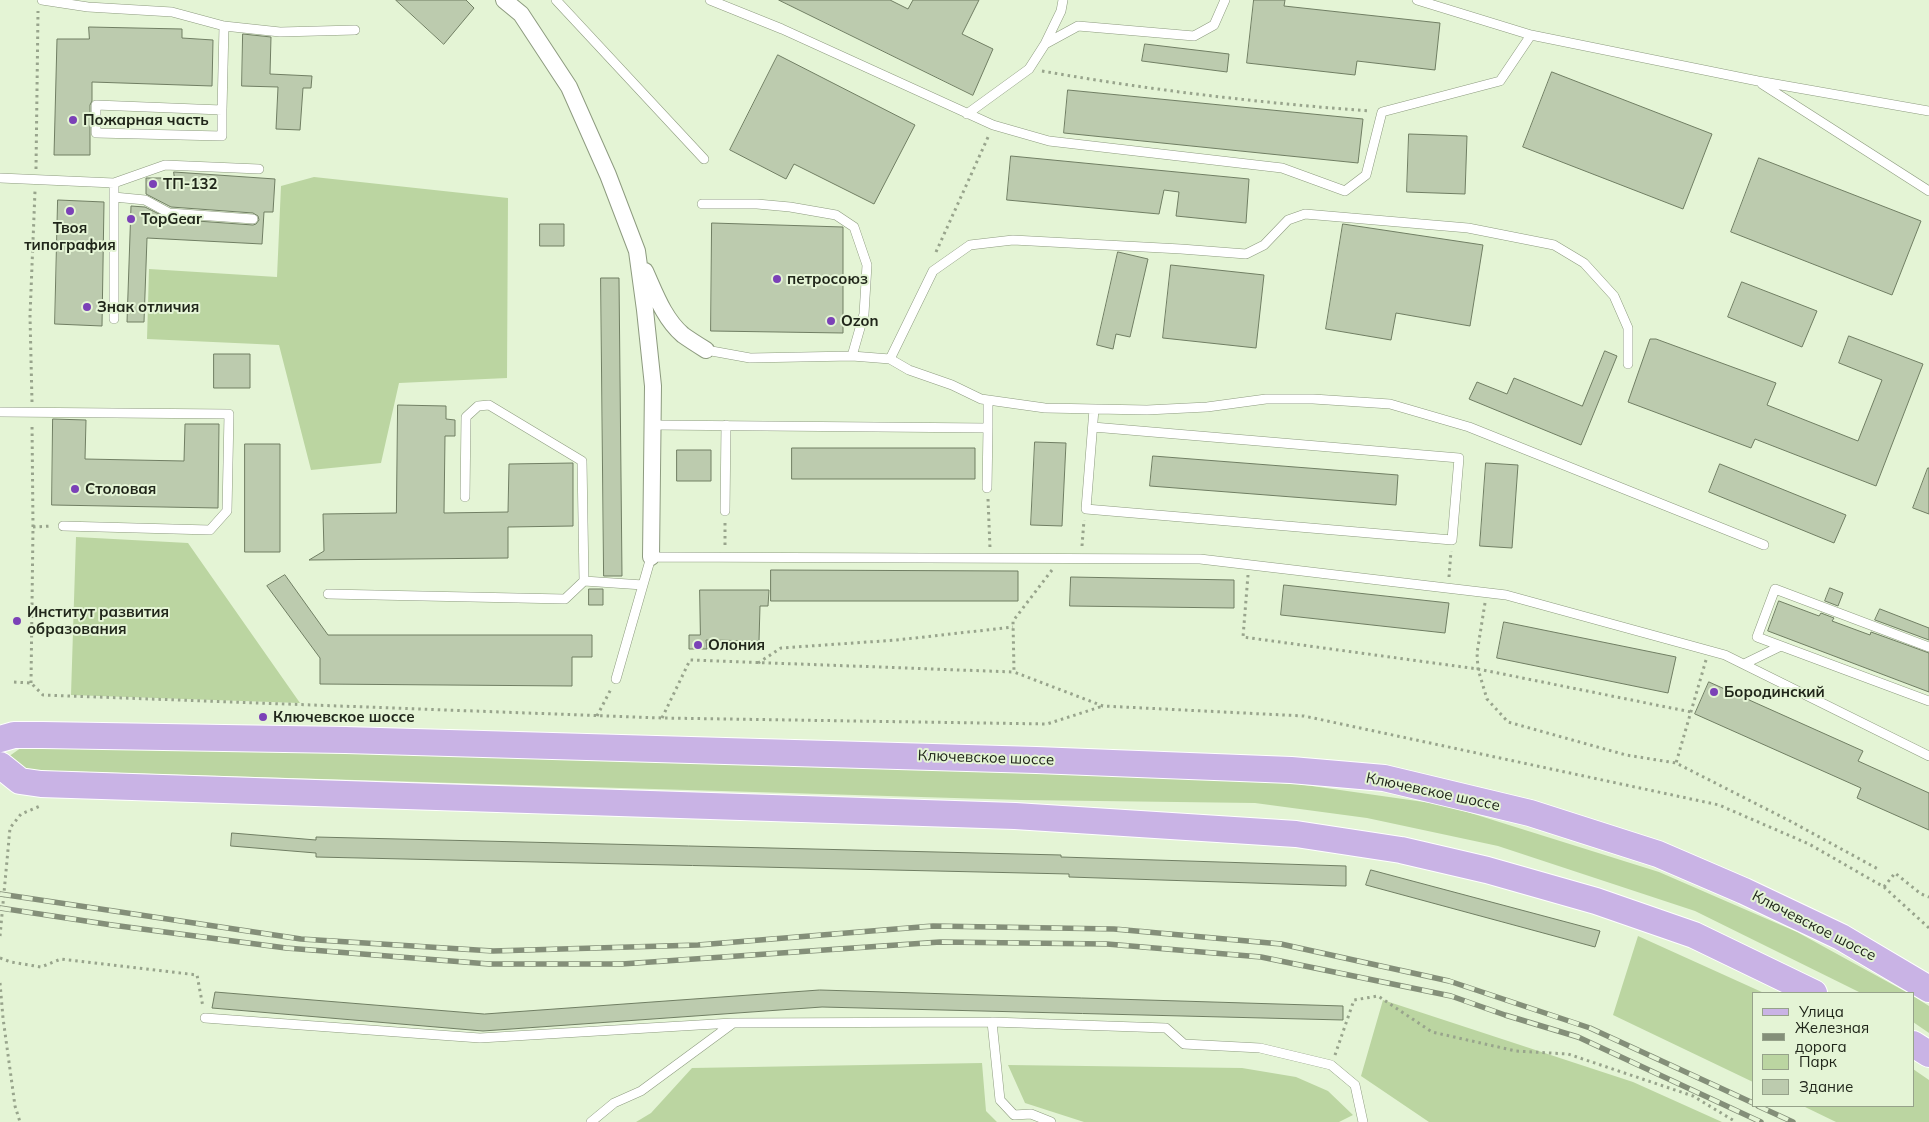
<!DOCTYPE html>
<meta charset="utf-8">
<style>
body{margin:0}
#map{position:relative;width:1929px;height:1122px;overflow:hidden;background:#e4f4d5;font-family:Mulish,sans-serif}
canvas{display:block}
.legend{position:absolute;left:1752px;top:992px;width:162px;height:115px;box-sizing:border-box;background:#e4f4d5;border:1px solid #96a28a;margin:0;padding:6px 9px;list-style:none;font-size:15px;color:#20261a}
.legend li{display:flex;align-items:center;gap:10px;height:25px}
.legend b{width:25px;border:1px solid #96a28a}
</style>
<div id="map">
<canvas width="1929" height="1122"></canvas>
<ul class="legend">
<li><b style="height:6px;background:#c9b3e5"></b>Улица</li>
<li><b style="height:6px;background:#848f79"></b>Железная дорога</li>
<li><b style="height:14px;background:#bbd5a1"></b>Парк</li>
<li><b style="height:14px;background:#bccbae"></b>Здание</li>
</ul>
</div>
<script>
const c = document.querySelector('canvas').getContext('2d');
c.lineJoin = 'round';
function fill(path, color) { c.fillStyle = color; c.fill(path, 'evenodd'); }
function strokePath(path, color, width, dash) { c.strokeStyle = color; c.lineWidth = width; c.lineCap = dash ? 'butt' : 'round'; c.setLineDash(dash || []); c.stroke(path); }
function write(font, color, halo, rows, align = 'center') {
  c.font = font + ' Mulish,sans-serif'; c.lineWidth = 4; c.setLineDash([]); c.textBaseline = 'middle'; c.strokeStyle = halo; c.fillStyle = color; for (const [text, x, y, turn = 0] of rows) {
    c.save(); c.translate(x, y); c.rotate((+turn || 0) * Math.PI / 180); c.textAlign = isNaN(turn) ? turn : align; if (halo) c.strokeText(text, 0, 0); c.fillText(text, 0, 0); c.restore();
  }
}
const green = new Path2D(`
 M314 177 508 198 507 378 399 383 381 463 311 470 279 345 147 339 149 269 277 277 281 186Z
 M76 537 188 543 300 703 71 695Z
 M25 745 1037 769 1298 784 1445 805 1659 872 1797 932 1908 993H1861L1695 911 1498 846 1367 818 1255 803 1021 800 22 770 8 757Z
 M1638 936 1764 993H1753V1082L1613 1015Z
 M1913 996 1929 1006V1033L1913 1022Z
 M1383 1000 1633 1082 1722 1122H1429L1361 1076Z
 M982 1063 986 1111 997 1122H636L651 1113 692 1068Z
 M1008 1065 1242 1068 1296 1077 1328 1091 1353 1115 1339 1122H1084L1025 1103Z
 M1913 1069 1929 1080V1122H1836L1803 1106H1913Z`);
const building = new Path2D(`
 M396 0H466L474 8 444 44Z
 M779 0H890L908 9 913 0H979L962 34 993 49 973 95Z
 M1254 0H1285L1284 6 1440 23 1435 70 1357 61 1355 75 1247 63Z
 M89 27 182 29V38L213 40 212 86 92 82V101L90 105V155H54L57 39H89Z
 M243 34 271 37 270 74 312 76 311 88H303L300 130 276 129 278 87 242 86Z
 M1145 44 1229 54 1227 72 1142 61Z
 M778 55 915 125 874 204 794 164 786 179 730 150Z
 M1552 72 1712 134 1683 209 1523 147Z
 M1068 90 1363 119 1358 163 1064 133Z
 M1409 134 1467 136 1465 194 1407 192Z
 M1011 156 1249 179 1246 223 1176 216 1179 192 1164 190 1159 214 1007 200Z
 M1759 158 1921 221 1892 295 1731 232Z
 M174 172 275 179 273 212H264L262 244 147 238 144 322H127L131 206 145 207 169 219 253 225 256 224 259 220 258 216 253 213 171 207 146 194V178H174Z
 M58 200 104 202 102 326 55 324Z
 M712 223 843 227V333L711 331Z
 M540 224H564V246H540Z
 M1343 224 1483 245 1470 326 1396 313 1391 340 1326 329Z
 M1118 252 1148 259 1130 337 1116 334 1113 349 1097 345Z
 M1171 265 1264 275 1256 348 1163 338Z
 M601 278H619L622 576H604Z
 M1742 282 1817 311 1802 347 1728 317Z
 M1849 336 1923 364 1876 486 1755 439 1751 448 1628 402 1650 339H1656L1776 383 1767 405 1858 441 1882 380 1839 363Z
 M1605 351 1617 356 1581 445 1469 399 1477 382 1507 394 1514 378 1582 406Z
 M214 354H250V388H214Z
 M398 405 446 406V419L455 420V436H445L444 513 508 512 509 464 573 463V526L508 527V558L309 560 324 551 323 514 396 513Z
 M53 419 86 420 85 459 184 461 185 424H219L218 508 52 505Z
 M1035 442 1066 443 1062 526 1031 525Z
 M245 444H280V552H245Z
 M792 448H975V479H792Z
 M677 450H711V481H677Z
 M1153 456 1398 475 1396 505 1150 486Z
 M1486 463 1518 465 1512 548 1480 546Z
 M1720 464 1846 515 1834 543 1709 492Z
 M1928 468H1929V514L1913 508Z
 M771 570 1018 571V601H771Z
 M285 575 328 635H592V657H572V686L320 684V658L267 586Z
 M1071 577 1234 580V608L1070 606Z
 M1284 585 1449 603 1445 633 1281 615Z
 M1830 588 1843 593 1838 606 1825 601Z
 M589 589H603V605H589Z
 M700 590H769L768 606H760L759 641 706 640 707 649H689V635H700Z
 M1779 601 1819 616 1821 613 1834 618 1832 621 1870 635 1871 632 1929 653V692L1768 631Z
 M1880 609 1929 628V640L1875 620Z
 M1504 622 1676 657 1668 693 1497 658Z
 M1709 682 1863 751 1858 761 1929 793V830L1857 798 1861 788 1695 714Z
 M232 833 316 840V837L1061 855V857L1346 866V886L1069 877V874L316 857V853L231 846Z
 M1371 870 1600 931 1595 947 1366 885Z
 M820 990 1343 1006V1020L822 1007 483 1031 212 1008 215 992 484 1014Z`);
const path = new Path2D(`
 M1042 71C1150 90 1260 103 1370 111
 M36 169 38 11
 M936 252 989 135
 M32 402 30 316 35 191
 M988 499 990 548
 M725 523V547
 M33 527 52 526
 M1082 546 1084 520
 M1052 570 1013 621 1014 672 1103 706 1304 716 1719 805 1809 844 1884 887 1929 928
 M1248 575 1243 637 1478 669 1691 712
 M1449 577 1451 551
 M1485 603 1477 653 1478 669 1487 699 1508 722 1626 755 1676 763
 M1706 660 1676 763 1790 821 1878 869
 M758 663 781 648 897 640 1013 627
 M14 682 31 683 43 695 662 718 1047 724 1103 706
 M31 683 33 527 32 423
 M597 716 611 689
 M662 718 690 660 1014 672
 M1884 887 1895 873 1921 894 1929 897
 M0 936 10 828 21 814 40 806
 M0 958 11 962 41 967 61 959 197 975 203 1007
 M0 983 3 1018 15 1106 20 1122
 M1335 1055 1354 1000 1378 996 1432 1032 1516 1051 1568 1054 1693 1096 1736 1122`);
const service = new Path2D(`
 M42 0 88 7 172 12 224 26 280 32 355 30
 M556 0 704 159
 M710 0 782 29 993 125 1049 141 1282 168 1345 191 1366 175 1382 112 1500 81 1531 35
 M1417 0 1531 35 1758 81 1929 111
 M1045 44 1078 26 1194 36 1214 25 1225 0
 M1762 84 1929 191
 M222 110V136L96 133V105L222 110 224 26
 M967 114 1029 69 1045 44 1061 11 1063 0
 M0 178 114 183V319
 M114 183 165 165 259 169
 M114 197 145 200 169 213 253 219
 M702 204H757L790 207 836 215 854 227 867 265 864 314 852 356
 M706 350 750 358 852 356 890 359 909 370 952 385 981 399 1045 408 1147 410 1207 407 1266 399H1313L1390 404 1469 427 1764 545
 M890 359 933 271 970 245 1013 240 1181 249 1246 254 1264 245 1288 220 1305 214 1468 228 1554 245 1584 263 1614 296 1628 328V364
 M0 412 229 414 227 511 210 530 63 526
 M653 425 988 428V400
 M1093 427 1459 458 1452 540 1086 509 1094 409
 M987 488 988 428
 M725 511 726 425
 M584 581 643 585
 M328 594 565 599 584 581 582 461 489 405 478 406 466 417 465 497
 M1929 647 1775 589 1757 637 1929 701
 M1744 664 1781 646
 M616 679 651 557 1200 559 1506 595 1725 655 1929 756
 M205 1018 480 1038 732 1023 992 1022 1166 1028 1184 1044 1260 1048 1331 1065 1355 1085 1363 1122
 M992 1022 1000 1100 1014 1115 1031 1114 1051 1122
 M591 1122 614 1103 641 1091 732 1024`);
const minor = new Path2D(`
 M504 0 521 14 569 87 608 175 637 251 645 310 653 386 651 557
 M645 271C655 293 664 319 683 335 690 340 698 345 706 350`);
const primary = new Path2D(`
 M0 739 14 735H42L345 740 1036 760 1291 770 1384 778 1530 813 1658 854 1744 891 1841 937 1929 989
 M0 765 20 781 41 784 1015 816 1296 834 1401 850 1487 870 1596 901 1694 935 1814 993
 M1913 1044 1929 1054`);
const rail = new Path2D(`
 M0 894 301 939 493 951 698 945 933 926 1114 929 1281 944 1449 981 1590 1028 1753 1103
 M0 908 112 925 286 948 489 964H622L940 942 1107 944 1261 957 1451 996 1505 1015 1578 1037 1761 1122
 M1758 1106 1793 1122`);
const markers = [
 [73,120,5,"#7b41b7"],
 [153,184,5,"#7b41b7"],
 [70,211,5,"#7b41b7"],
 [131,219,5,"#7b41b7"],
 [777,279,5,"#7b41b7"],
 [87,307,5,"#7b41b7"],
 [831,321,5,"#7b41b7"],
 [75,489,5,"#7b41b7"],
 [17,621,5,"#7b41b7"],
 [698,645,5,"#7b41b7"],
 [1714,692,5,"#7b41b7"],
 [263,717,5,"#7b41b7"]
];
const poiNames = [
 ["Пожарная часть",83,120],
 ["ТП-132",163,184],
 ["TopGear",141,219],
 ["Твоя",70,228,"center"],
 ["типография",70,245,"center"],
 ["петросоюз",787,279],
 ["Знак отличия",97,307],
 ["Ozon",841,321],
 ["Столовая",85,489],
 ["Институт развития",27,612],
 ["образования",27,629],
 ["Олония",708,645],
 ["Бородинский",1724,692],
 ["Ключевское шоссе",273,717]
];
const streetNames = [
 ["Ключевское шоссе",986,758,2],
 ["Ключевское шоссе",1433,792,12],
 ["Ключевское шоссе",1814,926,27]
];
fill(green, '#bbd5a1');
fill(building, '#bccbae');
strokePath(building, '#707e63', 1);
strokePath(service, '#8d9b7f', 10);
strokePath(minor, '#8d9b7f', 18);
strokePath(primary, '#fff', 28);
strokePath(path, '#98a48c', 3, [2.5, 4]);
strokePath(service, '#fff', 9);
strokePath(minor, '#fff', 16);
strokePath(primary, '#c9b3e5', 26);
strokePath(rail, '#848f79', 5.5);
strokePath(rail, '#e4f4d5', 4, [11]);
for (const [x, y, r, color] of markers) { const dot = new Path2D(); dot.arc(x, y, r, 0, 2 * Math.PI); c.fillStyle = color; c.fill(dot); strokePath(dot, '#e4f4d5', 2); }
write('bold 15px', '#20261a', '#e4f4d5', poiNames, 'left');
write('15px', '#20261a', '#e4f4d5', streetNames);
</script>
